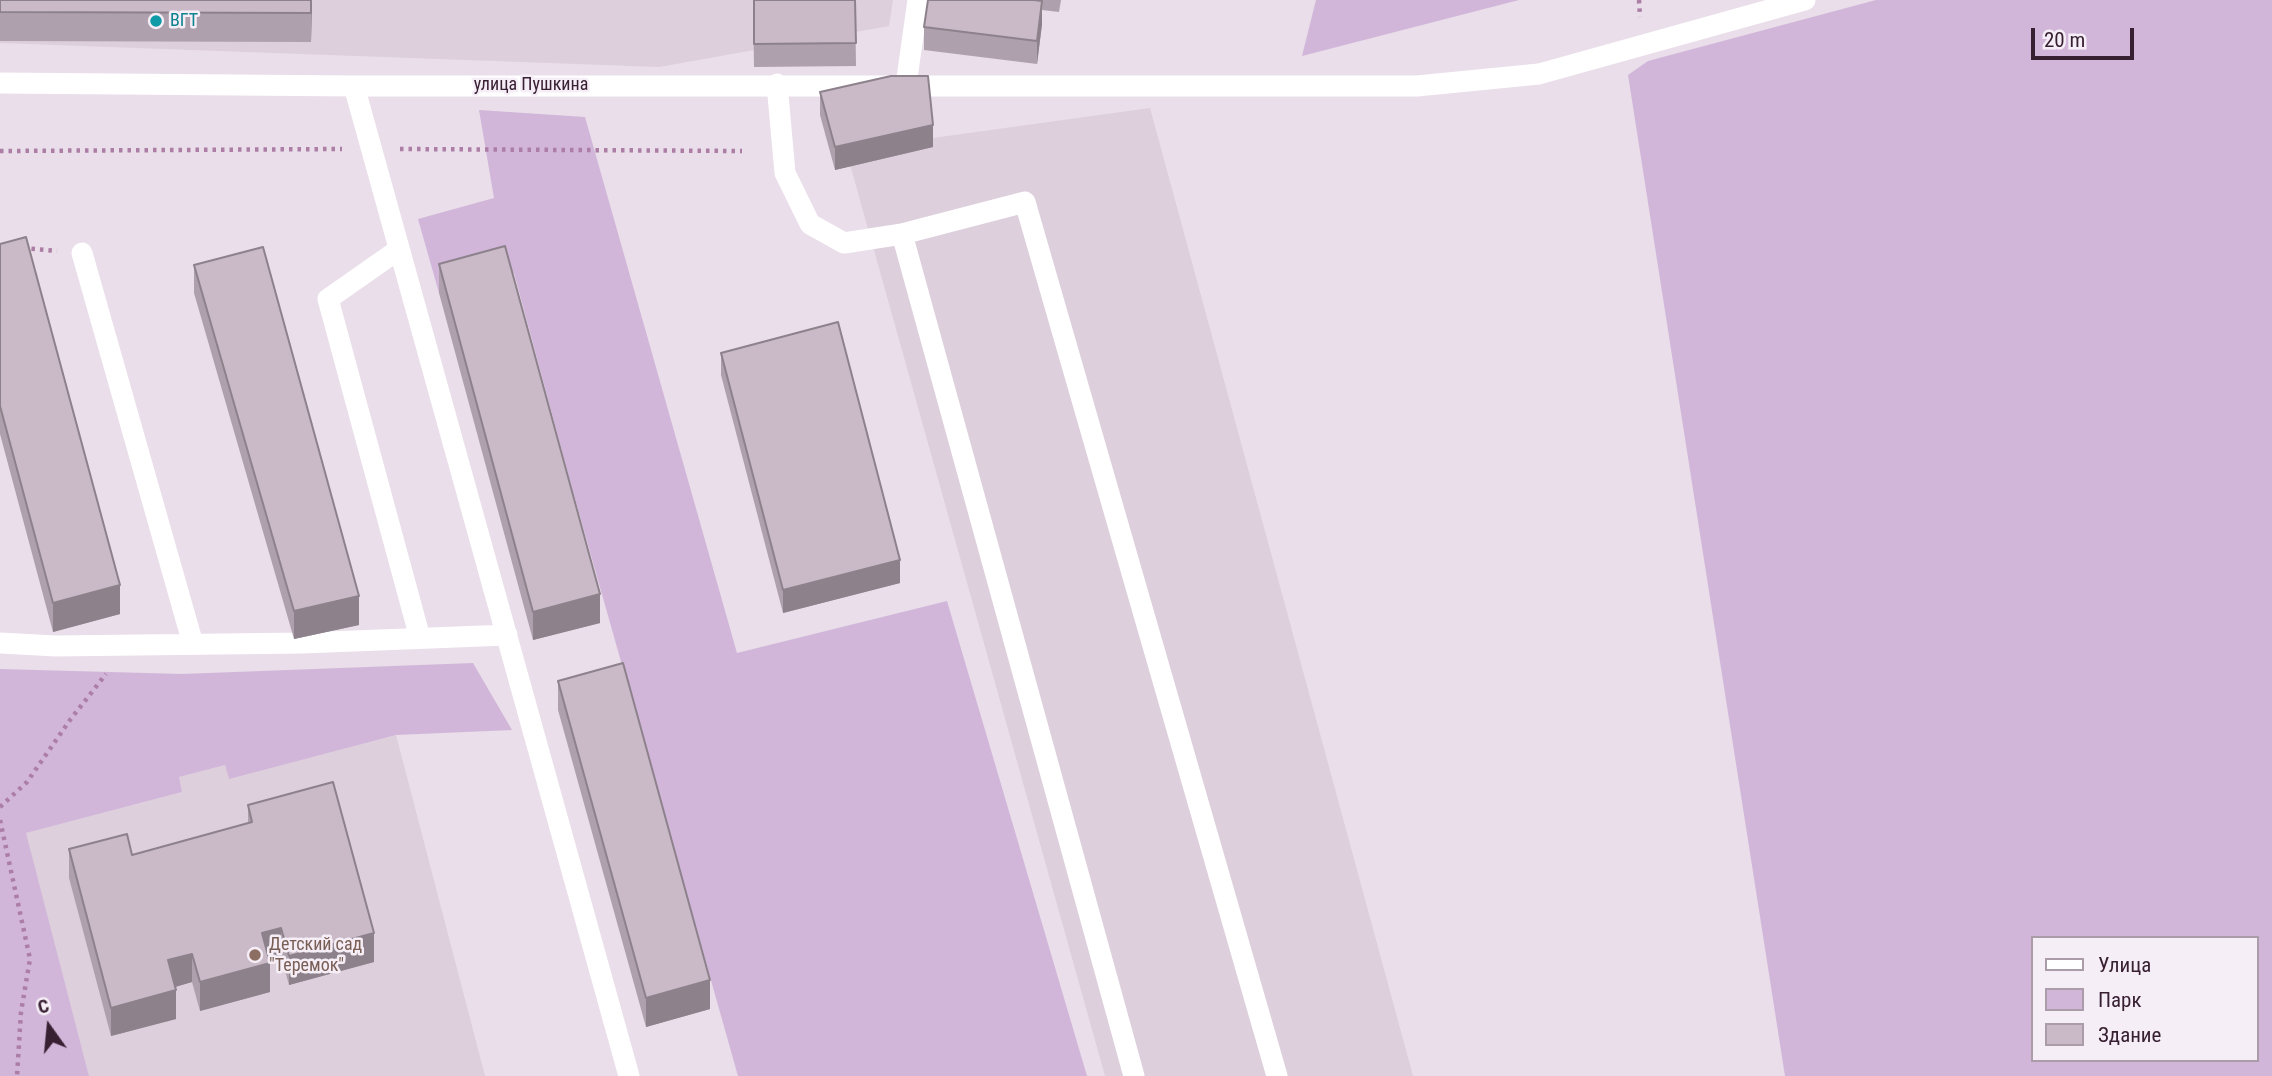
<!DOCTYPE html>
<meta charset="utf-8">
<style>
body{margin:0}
#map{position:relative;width:2272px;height:1076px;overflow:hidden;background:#e9dee9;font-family:"Roboto Condensed",sans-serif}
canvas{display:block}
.legend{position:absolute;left:2031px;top:936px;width:228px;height:126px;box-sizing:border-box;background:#f6eef6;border:2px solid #aa9ca8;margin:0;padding:9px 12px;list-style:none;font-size:21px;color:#382033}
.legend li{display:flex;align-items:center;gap:14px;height:35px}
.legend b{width:35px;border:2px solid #aa9ca8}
.north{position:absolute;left:14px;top:992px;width:70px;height:70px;-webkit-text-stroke:5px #f6eef6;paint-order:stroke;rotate:345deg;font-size:19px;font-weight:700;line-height:28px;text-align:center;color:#382033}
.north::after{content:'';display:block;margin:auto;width:24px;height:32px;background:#382033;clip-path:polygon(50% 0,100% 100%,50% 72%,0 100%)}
.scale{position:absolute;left:2031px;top:28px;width:103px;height:32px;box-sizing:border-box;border:4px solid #382033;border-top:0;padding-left:9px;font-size:21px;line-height:24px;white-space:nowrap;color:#382033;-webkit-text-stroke:5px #f6eef6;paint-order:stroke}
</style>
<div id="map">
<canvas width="2272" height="1076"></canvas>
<ul class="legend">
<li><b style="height:9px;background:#fff"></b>Улица</li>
<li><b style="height:19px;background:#d1b6da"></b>Парк</li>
<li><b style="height:19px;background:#cabac8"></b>Здание</li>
</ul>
<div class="north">С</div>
<div class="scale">20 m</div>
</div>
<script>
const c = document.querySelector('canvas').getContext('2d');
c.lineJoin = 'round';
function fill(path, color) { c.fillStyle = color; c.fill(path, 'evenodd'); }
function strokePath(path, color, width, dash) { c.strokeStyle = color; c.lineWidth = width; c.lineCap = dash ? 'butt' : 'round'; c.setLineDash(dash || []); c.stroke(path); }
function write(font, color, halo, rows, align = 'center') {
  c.font = font + ' "Roboto Condensed",sans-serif'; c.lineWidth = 5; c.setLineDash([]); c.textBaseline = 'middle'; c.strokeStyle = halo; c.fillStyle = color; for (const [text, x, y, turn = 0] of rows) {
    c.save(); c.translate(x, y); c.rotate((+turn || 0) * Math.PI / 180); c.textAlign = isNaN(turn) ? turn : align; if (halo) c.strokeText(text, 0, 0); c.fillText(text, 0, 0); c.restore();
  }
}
const built = new Path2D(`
 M0 0H893L889 26 659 67 0 43Z
 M1150 108 1413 1076H1105L846 150Z
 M396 735 485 1076H89L25 833 182 792 178 777 225 765 229 778Z`);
const green = new Path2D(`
 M1316 0H1519L1302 56Z
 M1876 0H2272V1076H1785L1628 75 1648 61ZM2032 938H2256V1060H2032Z
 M479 110 585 117 737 653 947 601 1087 1076H738L570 481 514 273 439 293 418 219 494 198Z
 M473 663 512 730 396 735 229 779 225 765 179 777 182 792 26 833 89 1076H0V669L182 674Z`);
const path = new Path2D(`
 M1639 0 1640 17
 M400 149 742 151
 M0 151 342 149
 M23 248 57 251
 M0 807 27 782 70 720 106 674
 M0 820 30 959 21 1012 17 1076`);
const minor = new Path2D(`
 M0 83 354 86H1417L1539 74 1805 0
 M777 84 785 173 810 224 844 243 902 234 1025 202 1277 1076
 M906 85 918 0
 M354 86 629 1076
 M902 234 1134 1076
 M398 250 328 299 420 638
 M82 253 193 644
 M0 643 56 646 303 643 507 635`);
const wall = new Path2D(`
 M0 0H312L311 42 0 41Z
 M753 0H855L856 66 754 67Z
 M928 0H1061L1059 12 1042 10V24L1037 64 924 50V27Z
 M820 92 933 147 835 170 820 115Z
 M0 244 120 614 53 632 0 434Z
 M439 264 600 623 533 640 439 293Z
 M194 265 359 625 294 639 194 293Z
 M721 353 900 583 783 613 721 375Z
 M558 681 710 1009 646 1027 558 710Z
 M248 805 374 962 289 985 281 956 268 960 270 992 200 1011 192 982 175 987 176 1019 111 1036 69 878V849L132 855 248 824Z`);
const shadedWall = new Path2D(`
 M311 0H312L311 42Z
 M1042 1V24L1037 64V41Z
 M933 125V147L835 170V147Z
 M900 560V583L783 613V590Z
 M120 585V614L53 632V603Z
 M600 594V623L533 640V612Z
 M359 596V625L294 639V611Z
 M281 928V956L262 961V933Z
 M374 933V962L289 985V956Z
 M192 954V982L168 989V960Z
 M270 963V992L200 1011V982Z
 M710 980V1009L646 1027V998Z
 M176 990V1019L111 1036V1008Z`);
const building = new Path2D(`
 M0 0H311V13L0 12Z
 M754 0H855L856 43 754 44Z
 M928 0H1034L1042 1 1037 41 924 27Z
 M891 76H928L933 125 835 147 820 92Z
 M26 237 120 585 53 603 0 406V244Z
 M505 246 600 594 533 612 439 264Z
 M263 247 359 596 294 611 194 265Z
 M838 322 900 560 783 590 721 353Z
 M623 663 710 980 646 998 558 681Z
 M333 782 374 933 289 956 281 928 262 933 270 963 200 982 192 954 168 960 176 990 111 1008 69 849 127 834 132 855 252 822 248 805Z`);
const markers = [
 [156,21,7,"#0f9aa8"],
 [255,955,7,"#8d6e63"]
];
const cultureNames = [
 ["ВГТ",170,21]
];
const streetNames = [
 ["улица Пушкина",531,85]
];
const educationNames = [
 ["Детский сад",269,945],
 ["\"Теремок\"",269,966]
];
fill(built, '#ddcfdc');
fill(green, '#d1b6da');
strokePath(path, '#ac7ea5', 4.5, [3.5, 5]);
strokePath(minor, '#fff', 21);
fill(wall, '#aea0ac');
fill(shadedWall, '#8d828c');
fill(building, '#cabac8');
strokePath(building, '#8d828c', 2);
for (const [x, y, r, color] of markers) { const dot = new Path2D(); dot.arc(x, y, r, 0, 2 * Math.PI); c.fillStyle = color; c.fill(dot); strokePath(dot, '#f6eef6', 2.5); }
write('18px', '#0d838f', '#f6eef6', cultureNames, 'left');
write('18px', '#382033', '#f6eef6', streetNames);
write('18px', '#785e54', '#f6eef6', educationNames, 'left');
</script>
